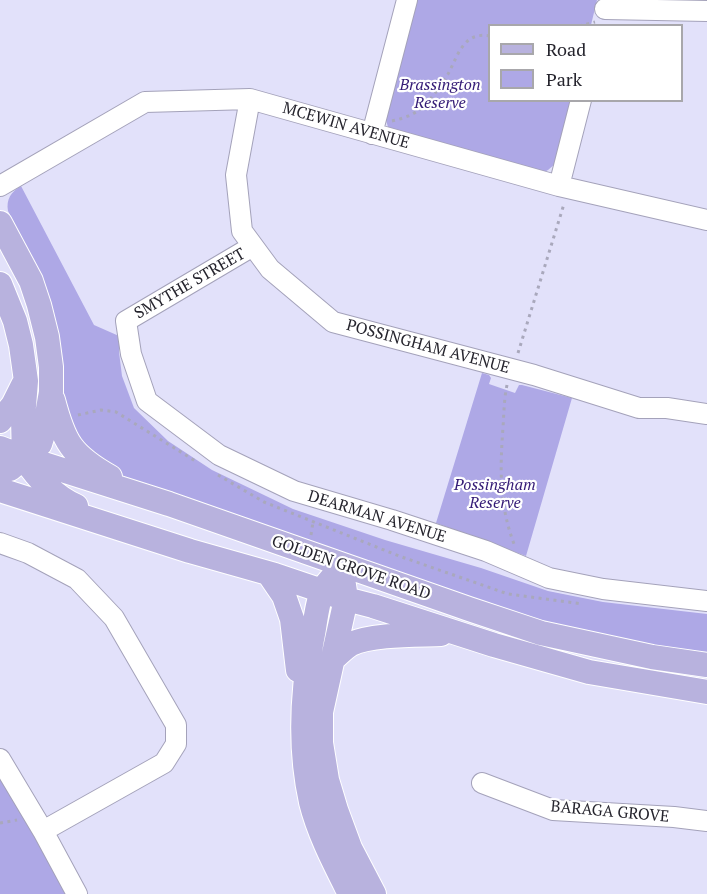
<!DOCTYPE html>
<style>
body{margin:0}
#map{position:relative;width:707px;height:894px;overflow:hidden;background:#e2e1fa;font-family:"PT Serif",serif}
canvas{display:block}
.legend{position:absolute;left:488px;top:24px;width:195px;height:78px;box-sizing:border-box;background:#fff;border:2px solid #a8a7ab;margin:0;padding:8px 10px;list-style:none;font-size:18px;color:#25242d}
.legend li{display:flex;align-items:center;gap:12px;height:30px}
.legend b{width:30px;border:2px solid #a8a7ab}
</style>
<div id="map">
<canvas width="707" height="894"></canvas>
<ul class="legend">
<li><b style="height:8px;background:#b8b2de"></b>Road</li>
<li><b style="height:16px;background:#aea8e6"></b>Park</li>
</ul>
</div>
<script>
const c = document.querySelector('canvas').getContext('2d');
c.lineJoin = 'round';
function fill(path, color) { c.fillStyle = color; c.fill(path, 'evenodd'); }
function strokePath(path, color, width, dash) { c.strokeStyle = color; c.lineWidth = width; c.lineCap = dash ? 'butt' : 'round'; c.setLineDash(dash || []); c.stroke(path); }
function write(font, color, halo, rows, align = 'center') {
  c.font = font + ' "PT Serif",serif'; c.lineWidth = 4.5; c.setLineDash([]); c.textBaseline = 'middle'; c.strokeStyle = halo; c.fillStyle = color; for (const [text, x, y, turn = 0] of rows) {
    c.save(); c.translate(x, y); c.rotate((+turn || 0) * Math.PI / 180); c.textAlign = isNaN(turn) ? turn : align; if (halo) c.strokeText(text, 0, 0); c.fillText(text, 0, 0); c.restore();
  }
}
const green = new Path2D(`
 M414 0H597L591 25 490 26V100L572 101 555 164 548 170 541 174 395 133 388 127 385 117Z
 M21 186 94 325 119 336V352L122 376 134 408 168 441 212 470 293 509 385 540 481 568 548 591 603 602 707 614V657L546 625 158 492 95 467 63 418 58 332 53 310 27 248 8 211C6 199 11 192 21 186Z
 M482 373 489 375 491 378 489 384 515 393 519 385H522L572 398 526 556 436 523Z
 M0 760 76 894H0Z`);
const path = new Path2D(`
 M579 26 595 22
 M392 121C405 118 416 114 426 104 434 95 442 84 448 74 458 56 463 31 490 36
 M518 353 564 204
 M507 385C504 399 504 413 503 427 500 469 499 504 514 544
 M78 415 101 410 116 412 197 462
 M218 475 264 502 399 556 508 594 583 604
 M311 535 313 522
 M0 823 17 820`);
const minor = new Path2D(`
 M605 9 707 11
 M250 99 236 175 242 231 270 269 333 322 534 375 639 408H667L707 414
 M372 134 407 0
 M0 186 145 102 250 99 559 186 707 220
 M559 186 581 100
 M253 246 126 321 131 354 147 401 219 455 294 491 392 520 486 551 549 578 603 589 707 601
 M0 543 28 553 77 579 114 618 176 725V744L164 763 43 831
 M0 759 43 831 77 894
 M482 783 553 810 674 817 707 821`);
const major = new Path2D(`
 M0 223 31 281 39 305 47 337 51 367V392L44 431 40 444 10 469 0 470
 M0 284 15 321 21 345 26 381 23 418 24 458
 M53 400C64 442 71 455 110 477
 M0 421 13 405 23 385
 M0 448 31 460 169 504 469 609 541 633 652 657 707 665
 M24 458C37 478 54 496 76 506
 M0 490 190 551 275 575 346 599 373 606 494 645 589 672 707 692
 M269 574 284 596 292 619 298 670
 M331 579C328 582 325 586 323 590 317 600 315 626 312 639 302 692 299 748 311 802 319 834 335 864 350 894
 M344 585 346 599 321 712V743L327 780 336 810 350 848 374 894
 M333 659C339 654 344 648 351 644 371 634 418 635 441 634`);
const parkNames = [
 ["Brassington",440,85],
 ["Reserve",440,103],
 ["Possingham",495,485],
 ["Reserve",495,503]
];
const streetNames = [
 ["MCEWIN AVENUE",346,126,16],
 ["SMYTHE STREET",190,284,-30],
 ["POSSINGHAM AVENUE",428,347,15],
 ["DEARMAN AVENUE",377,517,17],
 ["GOLDEN GROVE ROAD",351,568,19],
 ["BARAGA GROVE",610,812,5]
];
fill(green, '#aea8e6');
strokePath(minor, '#a4a2ba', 22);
strokePath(major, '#fff', 26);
strokePath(path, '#a9a8bc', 3, [3, 4.5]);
strokePath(minor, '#fff', 20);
strokePath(major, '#b8b2de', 24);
write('italic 16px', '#341b76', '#fff', parkNames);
write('16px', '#25242d', '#fff', streetNames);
</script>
